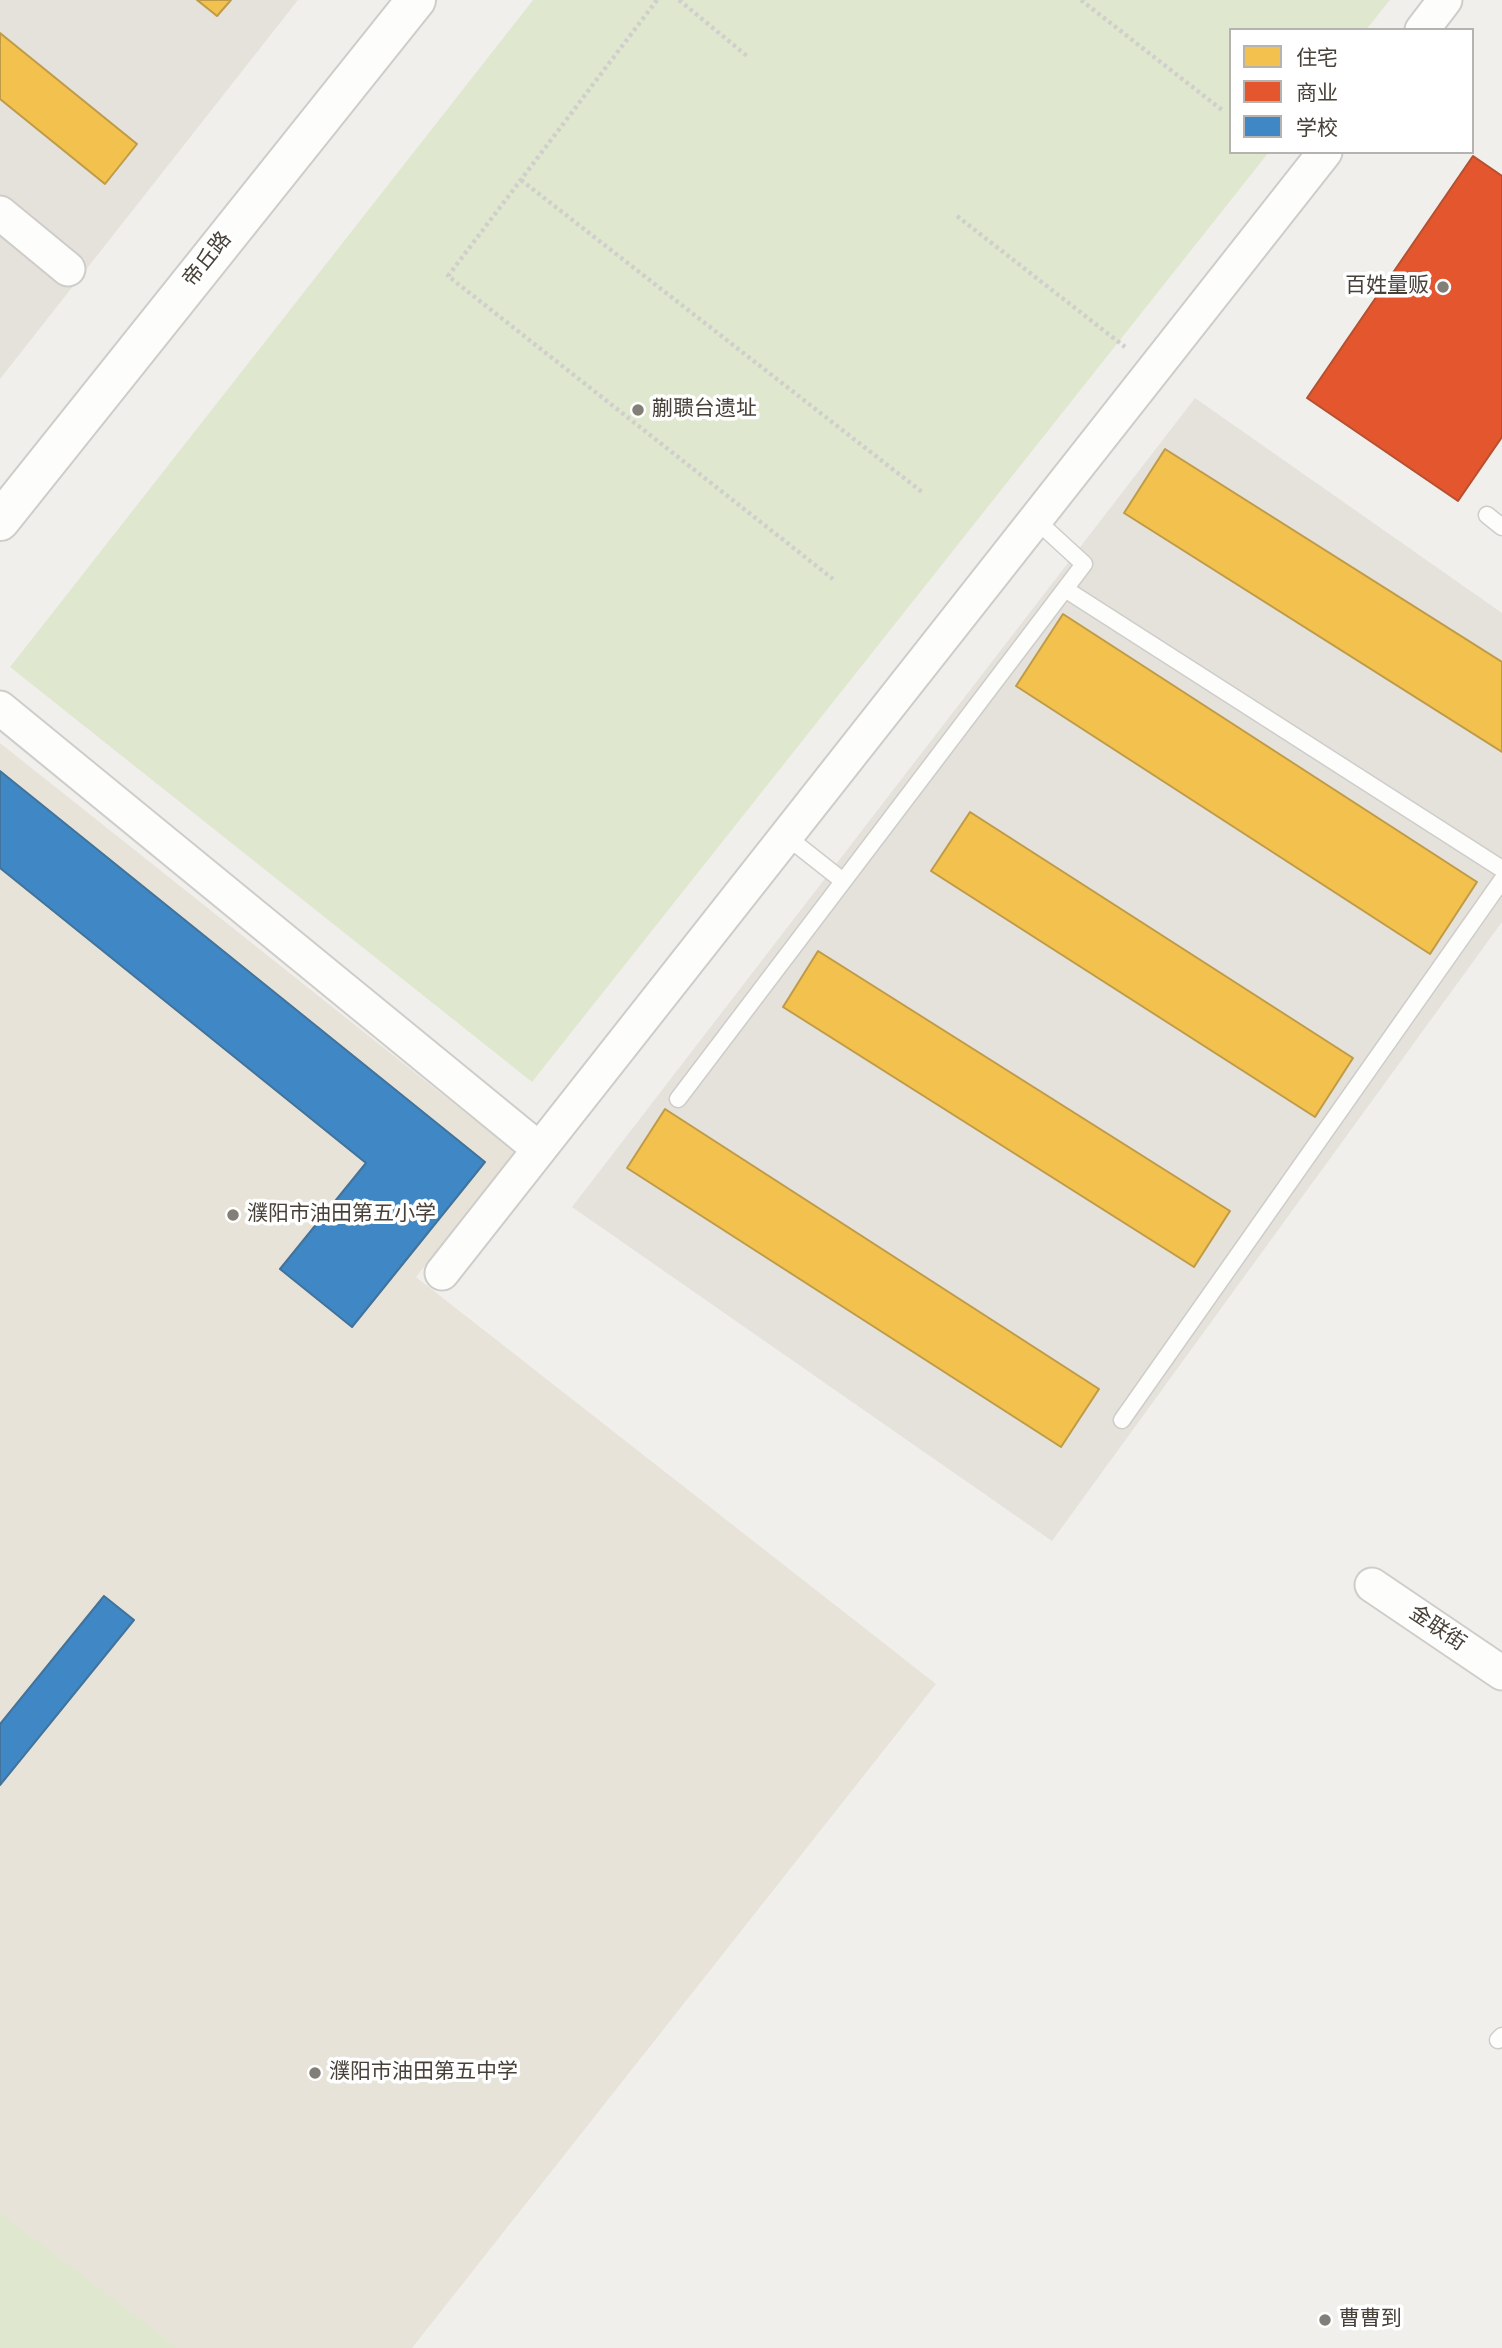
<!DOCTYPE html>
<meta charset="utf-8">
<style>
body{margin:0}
#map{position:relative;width:1502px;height:2348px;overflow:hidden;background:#f1efec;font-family:"Titillium Web","Noto Sans SC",sans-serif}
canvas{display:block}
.legend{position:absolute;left:1229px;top:28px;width:245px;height:126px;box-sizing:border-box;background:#fff;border:2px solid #b5b3b0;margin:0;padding:9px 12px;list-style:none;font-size:21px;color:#474139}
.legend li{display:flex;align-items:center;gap:14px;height:35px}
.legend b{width:35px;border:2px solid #b5b3b0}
</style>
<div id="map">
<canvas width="1502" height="2348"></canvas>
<ul class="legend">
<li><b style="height:19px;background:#f2c14e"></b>住宅</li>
<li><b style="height:19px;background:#e4572e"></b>商业</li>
<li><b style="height:19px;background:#3f88c5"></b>学校</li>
</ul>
</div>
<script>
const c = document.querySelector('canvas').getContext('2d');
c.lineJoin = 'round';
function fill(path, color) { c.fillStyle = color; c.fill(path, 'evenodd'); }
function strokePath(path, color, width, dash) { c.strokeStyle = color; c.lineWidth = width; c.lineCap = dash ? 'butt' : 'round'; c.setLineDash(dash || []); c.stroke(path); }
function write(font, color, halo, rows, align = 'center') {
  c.font = font + ' "Titillium Web","Noto Sans SC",sans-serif'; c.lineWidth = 7; c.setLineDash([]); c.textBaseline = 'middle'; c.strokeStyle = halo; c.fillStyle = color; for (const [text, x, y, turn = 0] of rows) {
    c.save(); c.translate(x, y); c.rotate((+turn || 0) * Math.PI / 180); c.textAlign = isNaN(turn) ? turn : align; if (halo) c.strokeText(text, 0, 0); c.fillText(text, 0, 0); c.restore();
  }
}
const residential = new Path2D(`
 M0 0H298L0 379Z
 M1195 398 1502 613V922L1052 1541 572 1207Z`);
const education = new Path2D(`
 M0 743 515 1152 416 1277 936 1684 412 2348H0Z`);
const green = new Path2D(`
 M533 0H1390L1366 30H1231V152H1269L532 1082 10 667Z
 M0 2213 177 2348H0Z`);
const homes = new Path2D(`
 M197 0H231L217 16Z
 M0 33 137 144 105 184 0 99Z
 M1165 449 1502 662V752L1124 513Z
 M1063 614 1477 882 1430 954 1016 686Z
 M970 812 1353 1058 1315 1117 931 871Z
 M818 951 1230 1211 1194 1267 783 1007Z
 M665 1109 1099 1389 1061 1447 627 1168Z`);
const shops = new Path2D(`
 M1473 156 1502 176V437L1458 501 1307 398Z`);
const schools = new Path2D(`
 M0 771 485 1162 352 1327 280 1269 366 1163 0 868Z
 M104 1596 134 1620 0 1785V1724Z`);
const path = new Path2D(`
 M657 0 448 276 833 579
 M679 0 747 56
 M1081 0 1222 110
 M521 180 922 492
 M957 216 1125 347`);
const service = new Path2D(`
 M1487 515 1502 527
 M1065 589 1502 869
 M786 836 843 881
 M678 1099 1084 564 1036 520
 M1122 1420 1502 880
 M1498 2040 1502 2036`);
const minor = new Path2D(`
 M1422 30 1445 0
 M0 213 68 269
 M0 708 539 1149
 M442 1273 1325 152
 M1372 1585 1502 1673`);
const tertiary = new Path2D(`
 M0 521 416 0`);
const markers = [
 [1443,287,7,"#827e78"],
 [638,410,7,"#827e78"],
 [233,1215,7,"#827e78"],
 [315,2073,7,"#827e78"],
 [1325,2320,7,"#827e78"]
];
const streetNames = [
 ["帝丘路",208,260,-51],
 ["金联街",1437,1629,34]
];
const poiNames = [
 ["百姓量贩",1429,287,"right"],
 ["蒯聩台遗址",652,410],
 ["濮阳市油田第五小学",247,1215],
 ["濮阳市油田第五中学",329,2073],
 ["曹曹到",1339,2320]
];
fill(residential, '#e5e1db');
fill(education, '#e7e3d9');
fill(green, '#dfe8cf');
fill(homes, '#f2c14e');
strokePath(homes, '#bf9b48', 2);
fill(shops, '#e4572e');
strokePath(shops, '#b55031', 2);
fill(schools, '#3f88c5');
strokePath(schools, '#41739b', 2);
strokePath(service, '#cfcdca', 19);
strokePath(minor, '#cfcdca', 37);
strokePath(tertiary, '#cfcdca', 42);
strokePath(path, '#d1cfcc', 4.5, [3.5, 3.5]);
strokePath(service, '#fdfdfc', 16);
strokePath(minor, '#fdfdfc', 33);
strokePath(tertiary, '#fdfdfc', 38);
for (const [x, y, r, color] of markers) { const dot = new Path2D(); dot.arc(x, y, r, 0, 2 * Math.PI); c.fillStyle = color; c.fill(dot); strokePath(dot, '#fff', 2.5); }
write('21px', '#474139', '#fff', streetNames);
write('21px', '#474139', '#fff', poiNames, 'left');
</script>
